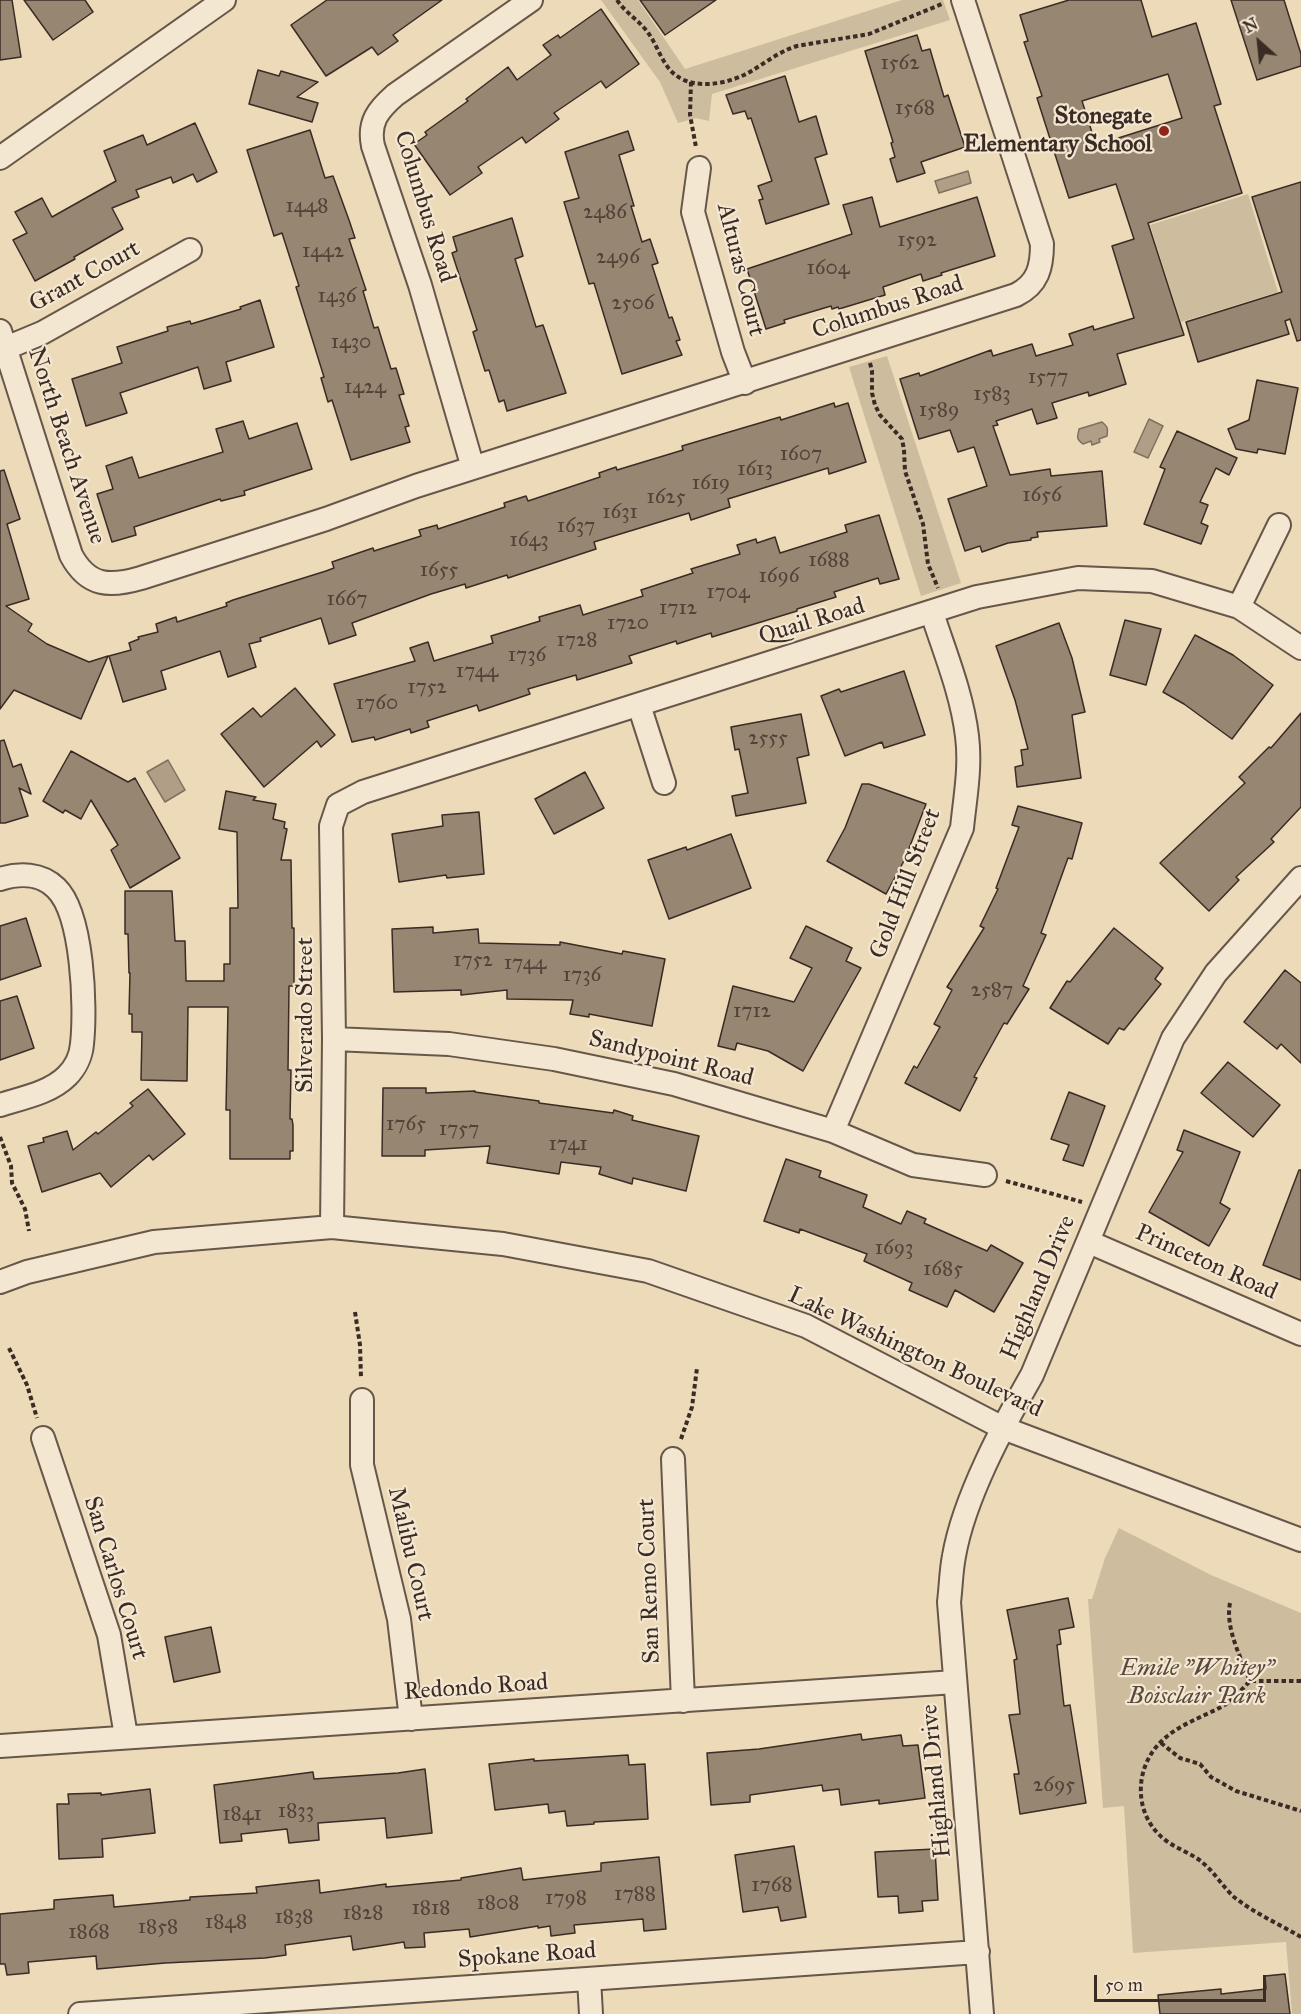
<!DOCTYPE html>
<style>
body{margin:0}
#map{position:relative;width:1301px;height:2014px;overflow:hidden;background:#ecdab8;font-family:"IM FELL Great Primer",serif}
canvas{display:block}
.north{position:absolute;left:1229px;top:12px;width:60px;height:60px;-webkit-text-stroke:4px #f3e7d1;paint-order:stroke;rotate:333deg;font-size:16px;font-weight:700;line-height:24px;text-align:center;color:#3b2b25}
.north::after{content:'';display:block;margin:auto;width:21px;height:27px;background:#3b2b25;clip-path:polygon(50% 0,100% 100%,50% 72%,0 100%)}
.scale{position:absolute;left:1094px;top:1975px;width:172px;height:27px;box-sizing:border-box;border:3px solid #3b2b25;border-top:0;padding-left:8px;font-size:18px;line-height:21px;white-space:nowrap;color:#3b2b25;-webkit-text-stroke:4px #f3e7d1;paint-order:stroke}
</style>
<div id="map">
<canvas width="1301" height="2014"></canvas>
<div class="north">N</div>
<div class="scale">50 m</div>
</div>
<script>
const c = document.querySelector('canvas').getContext('2d');
c.lineJoin = 'round';
function fill(path, color) { c.fillStyle = color; c.fill(path, 'evenodd'); }
function strokePath(path, color, width, dash) { c.strokeStyle = color; c.lineWidth = width; c.lineCap = dash ? 'butt' : 'round'; c.setLineDash(dash || []); c.stroke(path); }
function write(font, color, halo, rows, align = 'center') {
  c.font = font + ' "IM FELL Great Primer",serif'; c.lineWidth = 4.5; c.setLineDash([]); c.textBaseline = 'middle'; c.strokeStyle = halo; c.fillStyle = color; for (const [text, x, y, turn = 0] of rows) {
    c.save(); c.translate(x, y); c.rotate((+turn || 0) * Math.PI / 180); c.textAlign = isNaN(turn) ? turn : align; if (halo) c.strokeText(text, 0, 0); c.fillText(text, 0, 0); c.restore();
  }
}
const green = new Path2D(`
 M601 0H638L685 69 902 0H943L950 20 712 94 709 121 696 118 678 123 660 82Z
 M1248 194 1278 292 1181 322 1150 225Z
 M887 356 961 583 921 596 849 367Z
 M1119 1528 1211 1575 1301 1613V2014H1292L1286 1942 1133 1953 1124 1806 1103 1808 1088 1599H1092L1105 1558Z`);
const water = new Path2D(`
 M968 171 971 183 939 193 935 181Z
 M1149 419 1163 426 1148 458 1134 452Z
 M1102 422C1108 427 1108 428 1107 436L1099 439 1100 442 1092 445 1091 441 1083 444C1075 438 1078 437 1079 429Z
 M168 760 185 790 165 802 147 772Z`);
const building = new Path2D(`
 M0 0H12L21 57 0 60Z
 M24 0H85L93 12 53 40Z
 M327 0H442L393 35 398 41 378 55 372 47 326 76 291 25Z
 M640 0H716L665 35Z
 M1069 0H1141L1152 37 1196 23 1221 104 1214 106 1242 193 1148 223 1184 335 1117 354 1126 384 1089 396 1088 392 1052 403 1057 418 1037 424 1032 409 996 421 998 425 993 426 1010 475 1050 469 1051 476 1102 471 1107 526 1037 532 1038 537 1031 538V540L1008 543 982 552 980 546 965 551 948 499 987 486 974 447 958 452 950 430 919 439 900 379 919 373 920 376 991 350 993 356 1032 344 1036 356 1073 345 1069 334 1093 326 1094 330 1134 318 1112 246 1134 239 1116 184 1069 198 1037 98 1042 96 1024 42 1028 41 1020 15ZM1168 74 1182 118 1096 145 1082 101Z
 M1231 0H1284L1301 54V66L1257 80Z
 M601 9 639 64 606 88 601 81 554 113 559 119 526 143 522 137 478 167 482 173 450 195 414 144 427 135 425 132 468 101 466 99 508 67 517 80 551 55 543 45 558 35 560 38Z
 M917 35 922 51 930 49 944 97 948 95 965 147 921 162 925 173 897 182 890 159 895 157 891 143 893 142 865 51Z
 M258 70 279 76 281 71 318 82 297 97 318 103 312 122 249 104Z
 M785 76 799 122 816 116 827 154 815 158 829 204 766 224 759 200 763 199 758 186 772 181 751 118 748 119 745 111 733 114 726 95Z
 M195 123 217 172 197 182 193 174 173 183 171 177 136 190 139 197 112 208 123 229 74 257 75 259 35 281 13 240 27 233 15 212 42 198 52 217 116 181 104 151 143 135 147 145Z
 M310 130 325 178 333 176 349 220 355 238 349 239 366 290 363 291 374 328 378 327 391 369 396 368 404 394 399 395 409 426 405 427 410 442 351 460 332 400 328 402 321 378 324 377 296 287 299 286 282 233 274 236 247 150Z
 M628 131 634 150 619 155 634 206H631L642 242 650 239 658 263 652 265 669 318 672 317 680 340 676 341 682 355 622 374 594 283 589 284 564 202 579 198 565 152Z
 M1301 182V340L1297 341 1290 319 1285 321 1289 334 1198 362 1186 322 1282 292 1252 197Z
 M872 197 880 227 977 197 995 256 941 273 942 275 923 281 921 274 883 287 885 295 839 309 838 307 832 309 831 306 784 320 785 323 766 329 747 269 852 234 843 205Z
 M512 218 523 256 515 259 536 327 543 325 566 393 507 411 504 400 499 402 489 370 485 371 473 332 477 330 452 253 457 251 453 237Z
 M260 300 274 347 226 362 231 381 204 389 198 367 120 393 127 413 86 426 72 379 122 363 117 347 168 331 167 327 190 321 191 324 241 309 240 307Z
 M1257 380 1298 388 1285 454 1258 449 1257 453 1236 449 1228 429 1249 420Z
 M834 403 835 407 848 403 866 462 829 474 828 468 728 499 730 507 691 520 689 513 594 542 596 549 508 578 507 575 466 588 465 584 431 594 352 623 356 635 329 644 321 618 260 638 261 641 249 644 256 667 228 677 220 651 161 671 166 689 123 702 109 656 131 650 129 643 139 639 138 637 158 632 156 624 176 617 177 622 227 606 226 603 233 600 326 571 334 568 332 562 373 548 374 551 421 536 419 530 437 525 438 529 505 507 504 503 526 496 528 501 600 477 599 473 616 467 617 470 683 450 682 446 780 417 781 420Z
 M243 421 249 439 297 423 312 469 244 491 245 495 221 501 220 499 134 527 136 535 112 542 97 494 113 489 106 466 132 457 139 478 223 452 216 429Z
 M1177 431 1237 458 1229 475 1216 468 1200 502 1208 505 1201 523 1208 526 1201 544 1144 524 1165 469 1160 467Z
 M4 470 20 519 7 524 29 599 6 606 32 624 28 631 47 644 89 662 108 656 81 719 14 690 0 709V471Z
 M879 515 899 579 880 584 878 578 834 592 836 597 797 609V611L712 637 711 633 677 644 676 641 629 656 632 663 577 680 576 675 528 689 530 694 479 711 477 705 427 721 429 727 411 733 410 729 375 740 374 737 352 742 334 684 415 661 410 648 428 642 434 661 493 643 491 636 540 621 539 617 580 605 583 615 643 596 641 590 693 573 691 569 740 554 737 545 756 539 757 543 775 537 780 553 847 532 845 525Z
 M1125 620 1161 629 1146 685 1110 675Z
 M1059 623 1072 658 1085 712 1072 715 1081 778 1017 787 1015 767 1023 765 1021 750 1028 749 1015 700 996 646Z
 M1195 635 1233 655 1273 685 1232 739 1184 704 1163 692Z
 M904 671 925 735 884 748 882 742 845 756 821 696 839 689 841 692Z
 M295 688 335 735 321 747 317 741 264 787 221 734 253 708 261 717Z
 M1301 713V807L1271 839 1274 842 1236 877 1239 880 1209 911 1160 863 1245 783 1239 777 1269 747 1271 748Z
 M801 714 809 755 797 758 806 803 736 816 732 796 748 793 739 749 735 750 731 727Z
 M4 740 13 767 21 764 31 794 19 788 28 816 5 823H0V741Z
 M71 751 128 782 135 778 180 858 130 888 111 850 118 845 91 800 81 819 65 810 63 813 43 801Z
 M585 772 604 808 554 834 535 799Z
 M862 784H869L926 804 905 859 886 894 827 861 845 828Z
 M226 791 256 797 253 800 276 804 273 819 285 822 284 828 287 829 281 860H291L292 928H294V986H289L288 1070H291L290 1119H292L293 1125V1151H290V1159H230V1110H226L228 1007H188L187 1081 141 1080 142 1032H132V1014H129L130 973H129L128 934H125V891H172L175 941H185L186 981H224V964H230V908H238L237 832 219 829Z
 M1018 806 1082 823 1072 859 1068 858 1041 933 1046 935 1023 986 1029 989 1007 1024 1004 1023 974 1077 977 1078 960 1111 905 1083 914 1066 917 1068 940 1027 934 1024 952 990 947 987 984 928 980 926 998 889 996 888 1019 827 1012 825Z
 M479 812 484 874 447 878 446 875 399 882 392 834 443 826 442 815Z
 M731 834 751 888 669 919 648 860 686 847 687 850Z
 M26 918 41 966 0 980V926Z
 M806 926 852 948 846 961 861 968 803 1071 768 1051 737 1043 735 1050 718 1046 733 986 794 1002 812 968 790 958Z
 M433 927V933L478 929 479 943 560 945V942L622 954 623 951 665 959 652 1026 589 1014V1017L570 1014 573 1000 507 999V990L461 995V990L394 992 392 929Z
 M1114 928 1163 968 1155 979 1161 984 1124 1030 1119 1028 1108 1044 1050 1008 1067 981 1070 982Z
 M1285 970 1301 983V1063L1281 1044 1277 1049 1244 1022Z
 M17 996 34 1048 0 1060V1001Z
 M1228 1062 1280 1105 1253 1137 1201 1093Z
 M383 1088H426V1093L475 1091V1092L539 1101V1103L613 1113 614 1110 633 1116 632 1120 699 1136 686 1191 633 1178 632 1184 599 1174 601 1167 561 1162 559 1174 487 1163 490 1146 425 1150V1156H382Z
 M148 1089 185 1134 153 1160 149 1155 111 1187 100 1173 42 1192 28 1146 44 1142 43 1138 67 1131 73 1150 96 1132 98 1134 133 1106 130 1103Z
 M1069 1092 1105 1106 1083 1166 1063 1160 1069 1145 1051 1139Z
 M1184 1130 1240 1152 1220 1203 1230 1209 1209 1246 1149 1212 1183 1152 1177 1150Z
 M786 1159 821 1171 819 1177 867 1195 863 1207 901 1224 907 1211 926 1219 924 1223 987 1251 991 1245 1023 1263 994 1312 955 1290 947 1307 909 1290 912 1283 864 1261 867 1254 800 1229 799 1233 764 1221Z
 M1299 1170H1301V1280L1263 1265Z
 M1068 1598 1074 1627 1059 1630 1061 1644 1057 1645 1064 1706 1070 1705 1086 1803 1020 1814 1014 1774H1019L1009 1715 1020 1714 1014 1660 1017 1659 1007 1610Z
 M211 1627 220 1672 174 1682 165 1637Z
 M861 1734 862 1740 901 1735 903 1746 918 1745 925 1798 879 1804V1800L841 1805 839 1789 823 1791 822 1785 750 1795V1802L711 1805 707 1753 759 1749Z
 M628 1755 629 1765 645 1764 648 1819 594 1822V1824L567 1826 565 1811 549 1813 548 1804 495 1810 489 1764 534 1759V1761Z
 M425 1769 432 1833 387 1838 385 1818 318 1823 319 1840 289 1843 287 1829 241 1834 242 1841 220 1843 214 1785 313 1772 314 1779 398 1773Z
 M150 1789 155 1833 102 1839 103 1857 59 1859 57 1804H69L68 1794 101 1793V1795Z
 M794 1846 806 1917 781 1921 778 1907 743 1912 735 1855Z
 M935 1849 938 1900 922 1901 923 1911 899 1913 898 1896 878 1897 875 1852Z
 M659 1857 666 1929 644 1931 643 1919 574 1925 575 1933 551 1936 550 1926 538 1928V1926L470 1937 469 1929 424 1933 425 1947 405 1948 404 1942 353 1950 351 1936 285 1945 286 1955 265 1958 165 1963 97 1969 96 1956 28 1962 29 1973 7 1975 5 1964H0V1914L54 1909V1900L113 1895 114 1907 190 1900V1897L257 1893 256 1887 319 1880 320 1893 386 1884V1887L461 1880V1878L521 1868 523 1880 601 1871V1863Z
 M1285 1974 1290 2014H1160L1158 1995 1221 1989V1994L1266 1989 1265 1976Z`);
const path = new Path2D(`
 M617 0C625 12 637 19 646 30 655 41 659 55 667 66 684 91 720 86 744 75 762 66 777 52 797 46L869 34 942 4
 M691 82 690 115 696 147
 M870 363 872 371V393L875 405 880 415 902 439 904 450 905 471 923 524 928 564 938 588
 M0 1137 11 1166 12 1183 25 1209 29 1231
 M1006 1181 1082 1202
 M355 1312 360 1345 361 1378
 M9 1348 27 1385 37 1418
 M681 1439 692 1407 697 1368
 M1230 1603C1225 1628 1241 1658 1250 1681
 M1301 1681H1250C1242 1689 1233 1700 1223 1706 1201 1718 1174 1726 1157 1746 1133 1774 1136 1817 1164 1839 1176 1849 1192 1853 1203 1863 1215 1873 1223 1887 1234 1897 1254 1913 1279 1924 1301 1937
 M1161 1743 1180 1758 1200 1764 1211 1777 1236 1791 1301 1811`);
const minor = new Path2D(`
 M0 158 224 0
 M699 168 693 212 733 352 745 383
 M0 331 71 555C88 587 110 587 141 578L326 519 416 486 1016 295C1038 284 1042 267 1042 244L963 0
 M6 348 42 333 190 250
 M473 468 420 285 373 146C368 122 378 110 395 95L531 0
 M1239 607 1279 525
 M639 705 664 783
 M0 879C19 873 41 873 56 888 83 914 86 1007 82 1044 81 1056 75 1068 67 1076 50 1093 22 1098 0 1105
 M334 1039 449 1044 554 1059 674 1084 833 1131 913 1165 985 1175
 M833 1131 962 828C965 798 971 767 967 736 962 694 945 653 932 613
 M332 1227 334 1039 331 826 338 805 363 792 977 597 1078 578 1152 581 1239 607 1301 648
 M1089 1242 1301 1334
 M0 1282 27 1272 154 1242 332 1227 503 1244 648 1271 806 1326 1003 1428 1301 1540
 M362 1400V1465L399 1619 411 1719
 M43 1438 109 1635 126 1736
 M673 1459 683 1701
 M0 1746 955 1682
 M589 1979 591 2014
 M80 2014 978 1952
 M982 2014 949 1602C951 1586 951 1571 954 1556 964 1498 1003 1426 1032 1375L1173 1038 1216 973 1301 878`);
const markers = [
 [1164,131,6,"#8f2418"]
];
const numberNames = [
 ["1562",900,64],
 ["1568",915,109],
 ["1448",307,207],
 ["2486",605,213],
 ["1592",917,241],
 ["1442",323,252],
 ["2496",618,258],
 ["1604",828,269],
 ["1436",337,297],
 ["2506",633,304],
 ["1430",351,343],
 ["1577",1048,378],
 ["1424",365,388],
 ["1583",992,395],
 ["1589",939,411],
 ["1607",801,455],
 ["1613",755,470],
 ["1619",711,484],
 ["1656",1042,496],
 ["1625",666,498],
 ["1631",620,513],
 ["1637",576,527],
 ["1643",529,541],
 ["1688",829,561],
 ["1655",439,571],
 ["1696",779,577],
 ["1704",728,593],
 ["1667",347,600],
 ["1712",678,609],
 ["1720",628,624],
 ["1728",577,641],
 ["1736",527,656],
 ["1744",477,672],
 ["1752",427,688],
 ["1760",377,704],
 ["2555",768,739],
 ["1752",473,961],
 ["1744",525,964],
 ["1736",582,976],
 ["2587",992,991],
 ["1712",752,1012],
 ["1765",406,1125],
 ["1757",459,1130],
 ["1741",568,1145],
 ["1693",894,1249],
 ["1685",943,1270],
 ["2695",1054,1786],
 ["1833",296,1812],
 ["1841",242,1815],
 ["1768",772,1886],
 ["1788",635,1895],
 ["1798",566,1899],
 ["1808",498,1904],
 ["1818",431,1909],
 ["1828",363,1914],
 ["1838",294,1918],
 ["1848",226,1923],
 ["1858",158,1928],
 ["1868",89,1933]
];
const poiNames = [
 ["Stonegate",1152,117],
 ["Elementary School",1152,145]
];
const streetNames = [
 ["Columbus Road",424,207,73],
 ["Alturas Court",740,270,76],
 ["Grant Court",85,277,-29],
 ["Columbus Road",888,308,-18],
 ["North Beach Avenue",66,446,72],
 ["Quail Road",812,622,-17],
 ["Gold Hill Street",906,884,-69],
 ["Silverado Street",306,1015,-90],
 ["Sandypoint Road",671,1059,14],
 ["Princeton Road",1206,1263,24],
 ["Highland Drive",1039,1288,-67],
 ["Lake Washington Boulevard",915,1353,25],
 ["Malibu Court",410,1554,77],
 ["San Carlos Court",115,1578,73],
 ["San Remo Court",650,1581,-92],
 ["Redondo Road",476,1688,-4],
 ["Highland Drive",937,1781,-95],
 ["Spokane Road",527,1956,-4]
];
const parkNames = [
 ["Emile \"Whitey\"",1197,1669],
 ["Boisclair Park",1197,1697]
];
fill(green, '#cebc9f');
fill(water, '#b09e86');
strokePath(water, '#81705f', 1.5);
fill(building, '#978671');
strokePath(building, '#3b2b25', 1.5);
strokePath(minor, '#67574a', 26);
strokePath(path, '#3b2b25', 4, [4.5, 3]);
strokePath(minor, '#f3e7d1', 22);
for (const [x, y, r, color] of markers) { const dot = new Path2D(); dot.arc(x, y, r, 0, 2 * Math.PI); c.fillStyle = color; c.fill(dot); strokePath(dot, '#f3e7d1', 2); }
write('21px', '#524238', null, numberNames);
write('bold 24px', '#3b2b25', '#f3e7d1', poiNames, 'right');
write('24px', '#3b2b25', '#f3e7d1', streetNames);
write('italic 24px', '#58483d', '#f3e7d1', parkNames);
</script>
